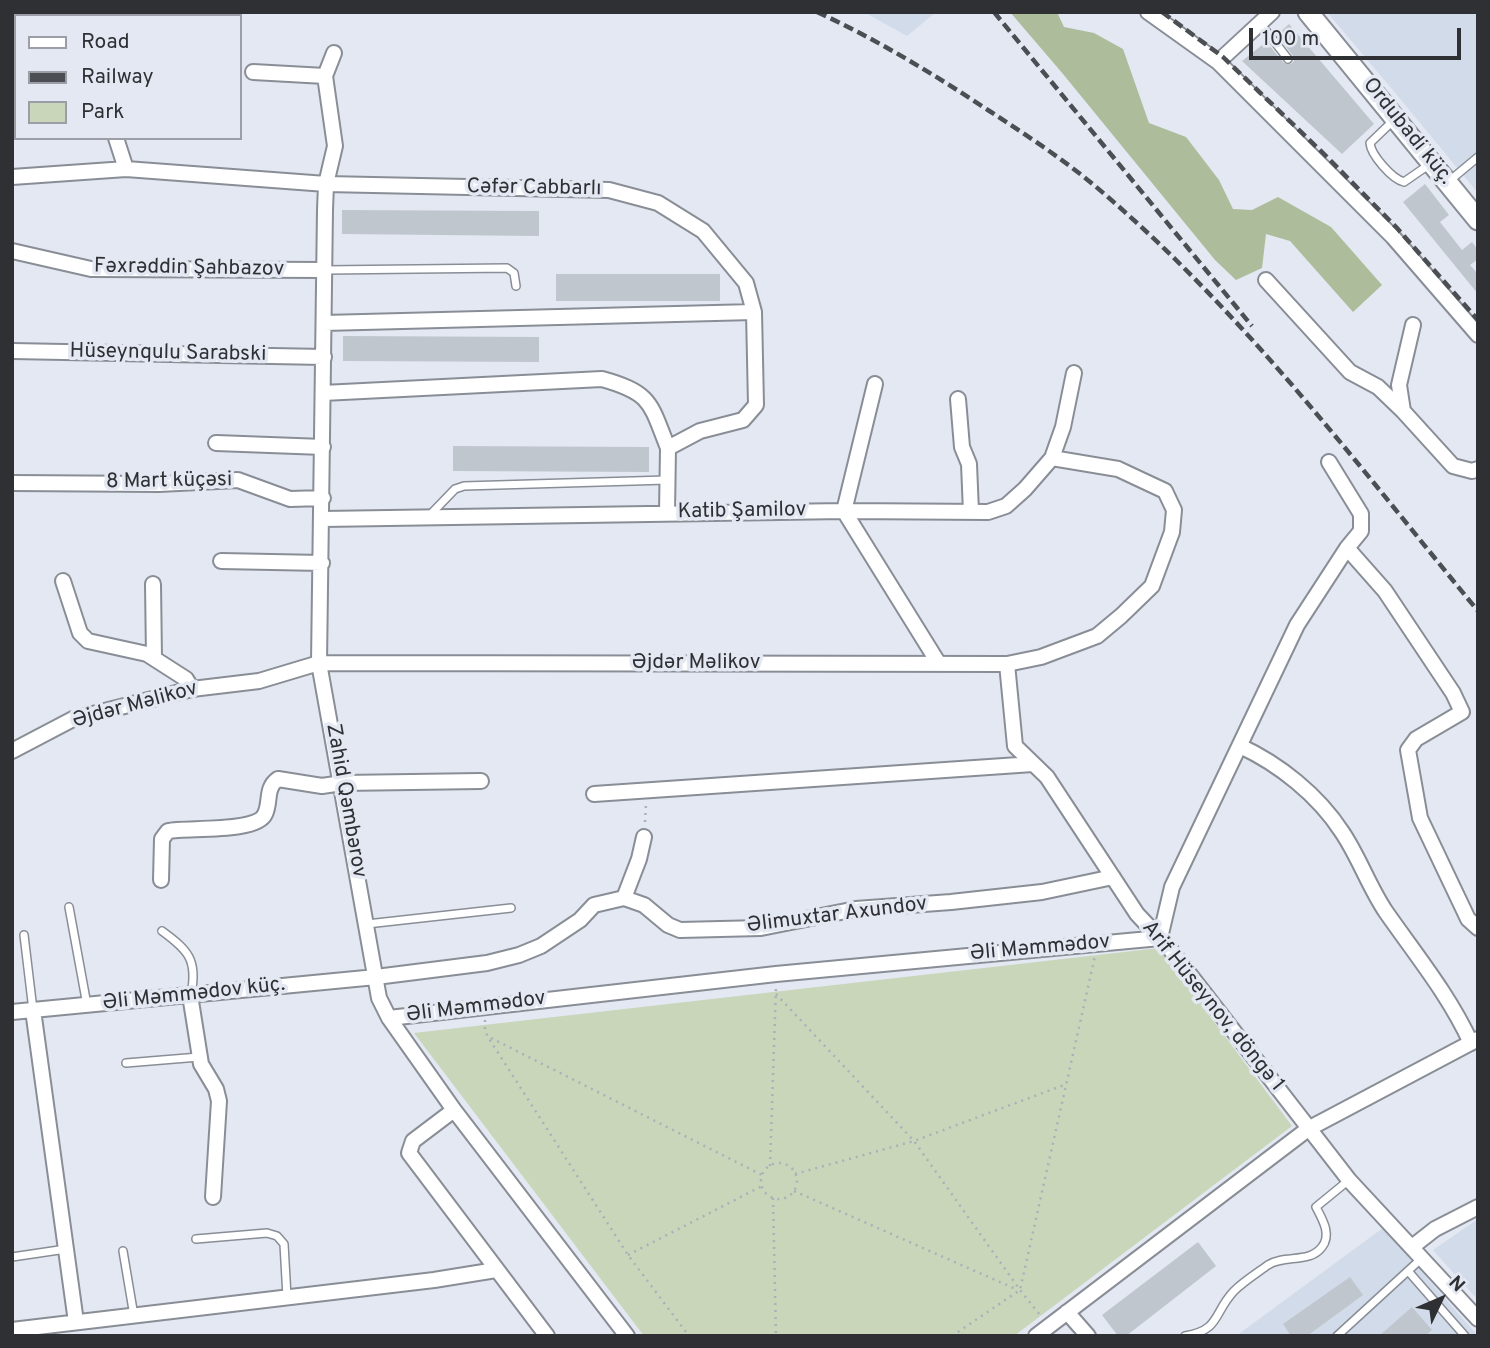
<!DOCTYPE html>
<meta charset="utf-8">
<style>
body{margin:0}
#map{position:relative;width:1490px;height:1348px;overflow:hidden;background:#e3e8f2;font-family:Overpass,sans-serif}
canvas{display:block}
.frame{position:absolute;inset:0;border:14px solid #2e3034;pointer-events:none}
.legend{position:absolute;left:14px;top:14px;width:228px;height:126px;box-sizing:border-box;background:#e3e8f2;border:2px solid #9b9ea6;margin:0;padding:9px 12px;list-style:none;font-size:21px;color:#2e3034}
.legend li{display:flex;align-items:center;gap:14px;height:35px}
.legend b{width:35px;border:2px solid #9b9ea6}
.north{position:absolute;left:1406px;top:1264px;width:70px;height:70px;-webkit-text-stroke:5px #e3e8f2;paint-order:stroke;rotate:46deg;font-size:19px;font-weight:700;line-height:28px;text-align:center;color:#2e3034}
.north::after{content:'';display:block;margin:auto;width:24px;height:32px;background:#2e3034;clip-path:polygon(50% 0,100% 100%,50% 72%,0 100%)}
.scale{position:absolute;left:1249px;top:28px;width:212px;height:32px;box-sizing:border-box;border:4px solid #2e3034;border-top:0;padding-left:9px;font-size:21px;line-height:24px;white-space:nowrap;color:#2e3034;-webkit-text-stroke:5px #e3e8f2;paint-order:stroke}
</style>
<div id="map">
<canvas width="1490" height="1348"></canvas>
<div class="frame"></div>
<ul class="legend">
<li><b style="height:9px;background:#fff"></b>Road</li>
<li><b style="height:9px;background:#4b4e53"></b>Railway</li>
<li><b style="height:19px;background:#c9d6ba"></b>Park</li>
</ul>
<div class="north">N</div>
<div class="scale">100 m</div>
</div>
<script>
const c = document.querySelector('canvas').getContext('2d');
c.lineJoin = 'round';
function fill(path, color) { c.fillStyle = color; c.fill(path, 'evenodd'); }
function strokePath(path, color, width, dash) { c.strokeStyle = color; c.lineWidth = width; c.lineCap = dash ? 'butt' : 'round'; c.setLineDash(dash || []); c.stroke(path); }
function write(font, color, halo, rows, align = 'center') {
  c.font = font + ' Overpass,sans-serif'; c.lineWidth = 7; c.setLineDash([]); c.textBaseline = 'middle'; c.strokeStyle = halo; c.fillStyle = color; for (const [text, x, y, turn = 0] of rows) {
    c.save(); c.translate(x, y); c.rotate((+turn || 0) * Math.PI / 180); c.textAlign = isNaN(turn) ? turn : align; if (halo) c.strokeText(text, 0, 0); c.fillText(text, 0, 0); c.restore();
  }
}
const built = new Path2D(`
 M864 12H936L907 36Z
 M1327 12H1478V193L1397 95Z
 M1478 1219V1300L1433 1250Z
 M1383 1228 1478 1336H1236Z`);
const green = new Path2D(`
 M1159 948 1292 1126 1014 1336H644L414 1033Z`);
const forest = new Path2D(`
 M1010 12H1057L1064 27 1094 33 1123 49 1149 123 1186 137 1219 180 1233 209 1252 210 1278 197 1331 227 1382 285 1353 312 1290 241 1266 234 1262 268 1236 280 1215 260 1063 74Z`);
const building = new Path2D(`
 M1289 24 1374 124 1342 154 1242 61 1262 45 1264 47 1268 44 1284 63 1291 64 1294 61 1293 56 1277 35Z
 M1425 184 1449 215 1440 222 1462 250 1472 242 1478 250V259L1470 265 1478 274V294L1403 202Z
 M342 210 539 211V236L342 234Z
 M556 274H720V301H556Z
 M343 336 539 337V362L343 361Z
 M453 446 649 447V472L453 471Z
 M1198 1242 1216 1266 1126 1336H1118L1102 1315Z
 M1350 1277 1363 1295 1307 1336H1291L1283 1324Z
 M1412 1307 1432 1330 1425 1336H1379Z`);
const path = new Path2D(`
 M645 822 646 804
 M776 994 914 1141 1020 1290 1040 1315
 M485 1020V1031L488 1037 628 1255 689 1336
 M491 1038 762 1175
 M761 1181a18 18 0 1 1 36 0a18 18 0 1 1-36 0Z
 M770 1166 776 988
 M795 1174 914 1141 1064 1085
 M794 1191 1018 1290
 M773 1198 776 1336
 M628 1255 762 1186
 M952 1336 1020 1290 1095 956`);
const lane = new Path2D(`
 M1260 23 1288 59
 M1395 119 1370 143C1371 155 1392 179 1404 182L1430 164
 M1448 182 1478 157
 M325 270 507 268 514 273 516 286
 M428 517 455 489 464 486 667 480
 M69 907 87 1005
 M367 924 511 908
 M162 931C188 950 198 960 191 994
 M24 935 33 1010
 M126 1063 199 1057
 M196 1239 267 1233 277 1236 284 1244 287 1297
 M123 1251 134 1316
 M12 1257 66 1249
 M1408 1271 1465 1336
 M1185 1336C1221 1330 1213 1313 1234 1291 1243 1282 1257 1273 1268 1265 1285 1254 1309 1264 1322 1247 1332 1234 1322 1219 1316 1207L1349 1180
 M1337 1336 1422 1258`);
const street = new Path2D(`
 M1148 12 1218 62 1393 237 1478 335
 M12 48 16 49
 M334 53 325 76 335 146 326 184 325 210 319 663 379 998 389 1018 454 1110 627 1336
 M1218 62 1272 12
 M253 72 325 76
 M116 138 126 169
 M12 177 126 169 326 184 609 190 658 203 703 231 746 283 754 312 756 405 743 420 700 431 668 448 667 513
 M12 251 91 269 325 270
 M1266 280 1350 372 1378 387 1403 411 1453 466 1472 471 1478 469
 M324 323 754 312
 M12 351 324 357
 M875 384 844 511 939 664
 M323 393 602 379C652 393 650 403 668 448
 M958 399 962 447 969 464 971 512
 M1403 411 1399 385 1413 325
 M216 443 323 447
 M12 483 159 484 238 480 290 499 323 498
 M323 519 844 511 988 512 1006 506 1025 489 1052 458 1063 427 1074 373
 M1347 548 1385 591 1453 693 1462 712 1416 739 1408 750 1420 818 1468 919 1478 928
 M221 561 322 563
 M63 581 80 633 88 641 147 654 186 679 192 689
 M153 584 154 658
 M1007 664 1015 746 1047 777 1137 914 1170 949 1349 1180 1478 1319
 M1240 746C1279 764 1318 795 1342 832 1359 857 1369 887 1386 912 1416 955 1449 995 1471 1043
 M12 751 73 719 192 689 259 681 319 663 1007 664 1041 657 1097 636 1121 616 1152 586 1172 532 1174 510 1165 491 1118 469 1052 458
 M594 794 1033 764
 M161 880 162 839 168 831C187 827 257 833 265 814 271 802 265 788 278 779L322 786 342 783 481 781
 M624 898 639 859 644 837
 M190 995 201 1064 216 1089 219 1101 213 1197
 M33 1010 76 1322
 M12 1012 376 977 487 963 519 955 541 946 580 920 594 905 624 898 644 905 668 925 680 930 761 928 856 909 951 902 1042 892 1113 877
 M389 1018 776 974 1160 938 1172 887 1297 625 1347 548 1361 531V514L1329 462
 M454 1110 413 1141 409 1153 547 1336
 M1412 1247 1435 1229 1478 1207
 M1067 1312 1088 1336
 M12 1330 434 1280 496 1270
 M1036 1336 1308 1129 1478 1039`);
const secondary = new Path2D(`
 M1308 12 1478 220`);
const rail = new Path2D(`
 M817 12C878 40 935 75 991 112 1026 135 1063 159 1095 186 1241 309 1357 464 1478 611
 M994 12 1252 326
 M1162 12 1223 57 1325 155 1397 228 1478 320`);
const streetNames = [
 ["Ordubadi küç.",1407,132,51],
 ["Cəfər Cabbarlı",534,189,1],
 ["Fəxrəddin Şahbazov",189,269,1],
 ["Hüseynqulu Sarabski",168,354,1],
 ["8 Mart küçəsi",169,482,-1],
 ["Katib Şamilov",742,512,-1],
 ["Əjdər Məlikov",696,664],
 ["Əjdər Məlikov",135,706,-15],
 ["Zahid Qəmbərov",345,801,80],
 ["Əlimuxtar Axundov",837,916,-7],
 ["Əli Məmmədov",1040,949,-5],
 ["Əli Məmmədov küç.",194,995,-6],
 ["Arif Hüseynov, döngə 1",1212,1007,51],
 ["Əli Məmmədov",476,1008,-7]
];
fill(built, '#d1dbe9');
fill(green, '#c9d6ba');
fill(forest, '#adbc9b');
fill(building, '#c0c6ce');
strokePath(lane, '#898e96', 10);
strokePath(street, '#898e96', 18);
strokePath(secondary, '#898e96', 23);
strokePath(path, '#acb0b8', 2.5, [2, 5]);
strokePath(lane, '#fff', 7);
strokePath(street, '#fff', 14);
strokePath(secondary, '#fff', 19);
strokePath(rail, '#4b4e53', 4.5, [10, 5]);
write('21px', '#2e3034', '#e3e8f2', streetNames);
</script>
